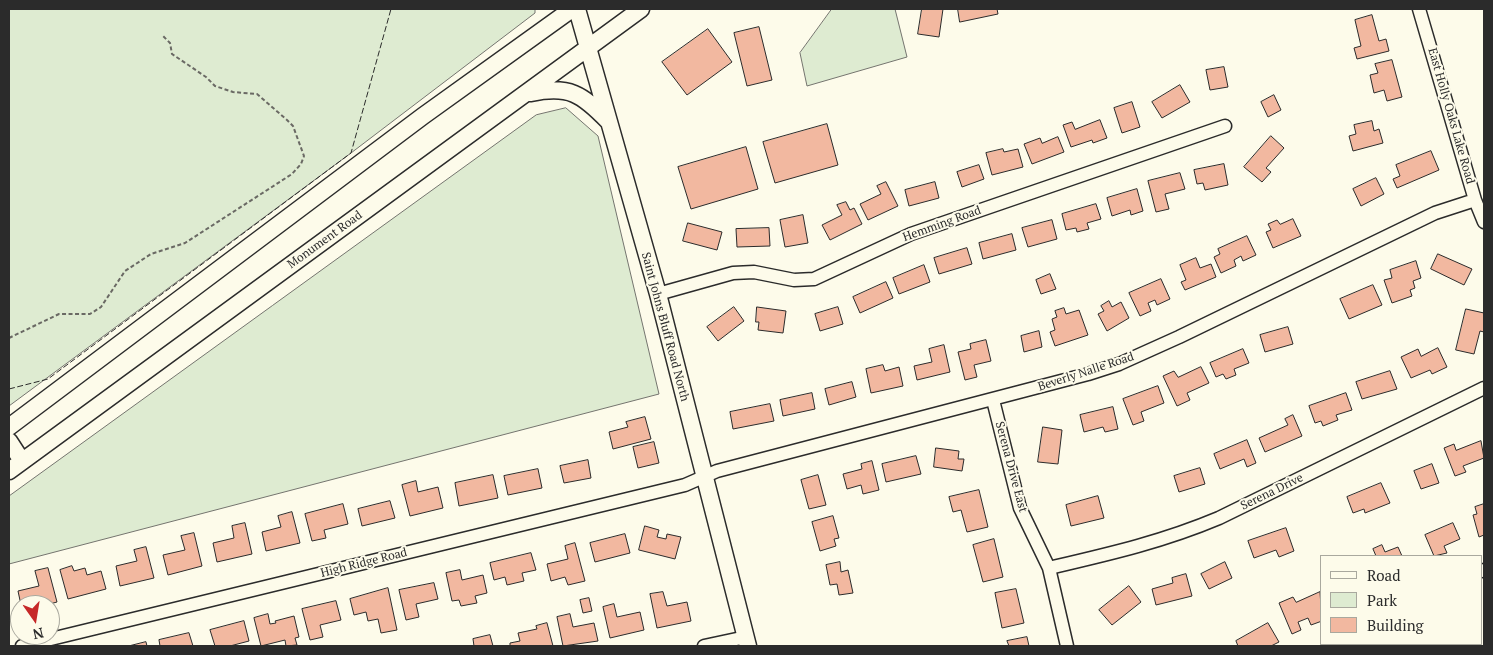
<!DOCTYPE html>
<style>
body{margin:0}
#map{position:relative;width:1493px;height:655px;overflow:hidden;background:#fdfbea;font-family:"PT Serif",serif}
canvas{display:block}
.frame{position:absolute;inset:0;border:10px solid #2b2b2b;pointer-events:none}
.legend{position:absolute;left:1320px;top:555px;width:162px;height:90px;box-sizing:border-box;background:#fdfbea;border:1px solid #a9a89e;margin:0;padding:6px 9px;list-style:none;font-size:15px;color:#2b2b2b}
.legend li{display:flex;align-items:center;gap:10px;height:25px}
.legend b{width:25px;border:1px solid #a9a89e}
.north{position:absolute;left:10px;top:595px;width:50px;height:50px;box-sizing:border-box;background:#fdfbea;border:1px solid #a9a89e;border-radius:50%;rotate:167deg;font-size:14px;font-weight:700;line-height:20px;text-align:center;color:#2b2b2b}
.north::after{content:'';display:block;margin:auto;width:18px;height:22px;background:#c62828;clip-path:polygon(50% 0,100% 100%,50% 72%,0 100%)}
</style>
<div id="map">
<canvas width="1493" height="655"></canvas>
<div class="frame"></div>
<ul class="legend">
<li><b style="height:6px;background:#fdfbea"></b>Road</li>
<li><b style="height:14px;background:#deebd1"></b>Park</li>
<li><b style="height:14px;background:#f2b8a0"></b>Building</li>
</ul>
<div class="north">N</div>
</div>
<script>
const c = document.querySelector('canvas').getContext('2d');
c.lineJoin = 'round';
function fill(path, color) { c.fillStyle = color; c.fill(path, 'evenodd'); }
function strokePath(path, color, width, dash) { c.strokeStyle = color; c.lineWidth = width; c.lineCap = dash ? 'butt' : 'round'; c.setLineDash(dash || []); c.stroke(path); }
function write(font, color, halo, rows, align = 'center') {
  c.font = font + ' "PT Serif",serif'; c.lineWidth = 4; c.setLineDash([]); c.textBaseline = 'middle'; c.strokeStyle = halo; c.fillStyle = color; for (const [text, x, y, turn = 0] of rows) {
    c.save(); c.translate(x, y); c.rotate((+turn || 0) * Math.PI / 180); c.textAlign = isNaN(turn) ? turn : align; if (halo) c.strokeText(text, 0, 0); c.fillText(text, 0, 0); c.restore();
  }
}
const green = new Path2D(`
 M9 9H535V13L351 153 9 406Z
 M832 9H895L907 57 807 86 800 53Z
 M566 108 598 136 659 394 9 564V496L536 115Z`);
const building = new Path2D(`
 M922 9H943L939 37 918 34Z
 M958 9H997L998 14 960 22Z
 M1372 15 1379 41 1386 39 1389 51 1357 59 1354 48 1361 46 1355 20Z
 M759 27 772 80 747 86 734 33Z
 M708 29 732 62 687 95 662 62Z
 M1392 60 1402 97 1387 101 1384 90 1374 93 1370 75 1378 73 1375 64Z
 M1224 67 1228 87 1210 90 1206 70Z
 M1180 85 1190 102 1162 118 1152 102Z
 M1274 95 1281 110 1268 117 1261 102Z
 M1132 102 1140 127 1122 133 1114 108Z
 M1100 120 1107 138 1093 143 1092 140 1071 147 1063 125 1072 122 1075 129Z
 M1372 121 1374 131 1379 129 1383 143 1353 151 1349 136 1356 134 1354 125Z
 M827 124 838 165 775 183 763 142Z
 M1271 136 1284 148 1266 168 1271 172 1262 182 1244 167Z
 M1058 137 1064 152 1032 164 1024 144 1040 138 1042 143Z
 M746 147 758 189 691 209 678 167Z
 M1003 149 1004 152 1018 149 1023 167 992 175 986 153Z
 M1431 151 1439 170 1397 188 1393 179 1400 176 1396 165Z
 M1224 164 1228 185 1205 190 1203 183 1197 184 1194 170Z
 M979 165 984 179 962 187 957 172Z
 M1180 173 1185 189 1165 194 1169 209 1156 212 1148 181Z
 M1376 178 1384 194 1361 206 1353 189Z
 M886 182 898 206 868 220 860 204 881 194 877 186Z
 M935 182 939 198 909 206 905 190Z
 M1137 189 1143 211 1131 215 1130 210 1112 216 1107 198Z
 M846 202 850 210 854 208 862 224 830 240 822 225 842 215 837 205Z
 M1096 204 1101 219 1087 223 1089 229 1077 232 1076 228 1066 230 1062 214Z
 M803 215 808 243 785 247 780 220Z
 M1293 219 1301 236 1273 248 1266 232 1271 230 1268 224 1277 220 1280 224Z
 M1052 220 1057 239 1028 247 1022 228Z
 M688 223 722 232 717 250 683 241Z
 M769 228 770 246 737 247 736 229Z
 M1012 234 1016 250 983 259 979 243Z
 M1247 236 1256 255 1243 261 1241 256 1234 260 1236 266 1221 273 1214 257 1220 254 1218 249Z
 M967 248 972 264 939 274 934 258Z
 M1438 254 1472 269 1464 285 1431 269Z
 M1196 258 1200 268 1211 264 1216 277 1185 290 1181 282 1186 280 1180 265Z
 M1416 261 1421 278 1413 281 1415 288 1410 290 1412 296 1392 303 1384 280 1392 278 1390 270Z
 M924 265 930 282 899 294 893 278Z
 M1050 274 1056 289 1041 294 1036 280Z
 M1161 279 1170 299 1157 305 1155 300 1148 303 1151 311 1140 316 1129 293Z
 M886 282 893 298 860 313 853 297Z
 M1373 285 1382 305 1349 319 1340 299Z
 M1109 301 1112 307 1121 302 1129 318 1107 331 1098 314 1104 311 1101 306Z
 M734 307 744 321 718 341 707 327Z
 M757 307 786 311 783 333 758 330 759 322H756Z
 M838 307 843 324 820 331 815 314Z
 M1064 308 1066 314 1079 310 1088 335 1055 346 1050 332 1055 330 1052 319 1057 317 1055 311Z
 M1466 309 1484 313V332L1480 331 1474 354 1456 350Z
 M1288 327 1293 344 1265 352 1260 335Z
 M1039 331 1042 347 1024 352 1021 336Z
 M986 340 991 361 974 365 977 377 965 380 958 352 971 349 970 344Z
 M944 345 950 372 917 380 914 366 932 362 929 349Z
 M1438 348 1447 367 1432 374 1430 370 1411 378 1401 357 1418 349 1421 356Z
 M1243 349 1249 363 1234 369 1236 375 1226 379 1223 374 1216 377 1210 363Z
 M883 365 885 371 899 367 903 386 871 393 866 369Z
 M1201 367 1209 383 1187 393 1190 400 1177 406 1163 376 1174 371 1178 377Z
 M1390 371 1397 389 1362 399 1356 382Z
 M852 382 856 397 829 405 825 389Z
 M1158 386 1164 403 1141 412 1144 421 1133 425 1123 399Z
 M812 393 815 409 783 416 780 400Z
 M1346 393 1352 410 1336 415 1338 420 1323 426 1321 421 1315 423 1309 406Z
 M770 404 774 421 733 429 730 412Z
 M1113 407 1118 429 1105 432 1103 427 1084 432 1080 415Z
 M1293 415 1302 436 1265 452 1259 438 1288 425 1285 419Z
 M645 417 651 439 613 449 609 432 628 427 626 422Z
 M1043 427 1062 430 1058 464 1038 462Z
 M1247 440 1256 463 1247 467 1244 459 1220 469 1214 454Z
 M1481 441 1484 458 1463 466 1466 472 1455 476 1444 448 1454 444 1456 450Z
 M654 442 659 463 638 468 633 447Z
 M936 448 959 451 958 459H964L962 471 934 467Z
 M916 456 921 474 886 482 882 464Z
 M588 460 591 478 564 483 560 466Z
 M872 461 879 490 863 494 861 485 847 489 843 474 862 469 861 464Z
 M1432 464 1439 483 1421 489 1414 471Z
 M1200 468 1205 484 1179 492 1174 476Z
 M538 469 542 488 508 495 504 476Z
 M493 475 498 498 459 506 455 483Z
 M818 475 826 505 809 509 801 480Z
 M416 481 418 492 438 487 443 508 410 516 402 485Z
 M1381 483 1390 503 1365 513 1364 509 1353 513 1347 497Z
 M979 490 988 527 967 532 961 510 953 512 949 497Z
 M1098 496 1104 518 1071 526 1066 505Z
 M390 501 395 518 362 526 358 509Z
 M343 504 348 524 324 530 326 538 312 541 305 514Z
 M1484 504V535L1479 537 1473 515 1477 514 1475 507Z
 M292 512 300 543 266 551 262 532 281 527 278 516Z
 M833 516 839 538 834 539 836 546 820 551 812 522Z
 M245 523 252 554 217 562 213 543 234 538 232 526Z
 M1453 523 1460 539 1444 546 1447 553 1434 556 1425 535Z
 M645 526 659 530 657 537 666 539 667 534 681 537 675 559 639 550Z
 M1286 528 1294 551 1279 557 1276 550 1254 558 1248 541Z
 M194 533 202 566 168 575 163 555 185 550 181 536Z
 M625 534 630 553 595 562 590 543Z
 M994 539 1003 577 983 582 973 545Z
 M575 543 585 581 568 585 565 577 551 581 547 564 568 559 565 546Z
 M1382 545 1385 552 1398 547 1402 556H1376L1373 549Z
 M146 547 154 578 120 586 116 566 137 561 134 550Z
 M531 553 536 570 522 573 524 581 507 585 505 577 494 580 490 563Z
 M840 562 841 572 848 570 853 593 839 595 837 584 830 585 826 565Z
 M1225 562 1232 578 1209 589 1201 574Z
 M72 566 74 571 85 568 87 575 101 571 106 589 68 599 60 570Z
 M48 568 57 602 46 605H21L18 591 39 586 35 571Z
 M460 570 462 580 483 575 487 593 475 596 477 603 461 606 459 600 452 601 446 573Z
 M1186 574 1192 596 1156 605 1152 589 1173 583 1172 578Z
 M434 583 438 599 416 604 419 617 406 620 399 590Z
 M1129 586 1141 602 1112 625 1099 610Z
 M388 588 397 630 381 633 378 619 368 621 366 612 354 615 350 599Z
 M1016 589 1024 623 1002 628 995 593Z
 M663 592 667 606 687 602 691 621 657 628 650 594Z
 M1320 592 1322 621 1311 625 1308 618 1298 622 1301 630 1292 634 1279 603 1293 597 1296 602Z
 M589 598 592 611 583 613 580 600Z
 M336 601 341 620 320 625 323 637 310 640 302 609Z
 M614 604 617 617 640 612 644 630 610 638 603 607Z
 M268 614 270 624 276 623 275 621 294 616 299 637 295 638 297 645 286 646 285 640 261 646 254 618Z
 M570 614 573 627 594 623 598 641 563 646 557 617Z
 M244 621 249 641 230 646H215L210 630Z
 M547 623 553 646H510V643L520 641 518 633 537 629 536 626Z
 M1268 623 1279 642 1271 646H1238L1236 641Z
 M189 633 193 646H160L159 640Z
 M490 635 493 646H474L473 639Z
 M1027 637 1029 646H1009L1007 641Z
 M146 642 147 646H129Z`);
const path = new Path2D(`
 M9 338 59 314H90L101 307 125 271 151 254 185 243 292 174 301 164 304 156 293 126 287 120 257 94 233 92 215 86 206 77 172 54 170 43 162 35`);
const minor = new Path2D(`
 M1419 9 1475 200 1484 222
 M658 294 733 273 754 272 794 280 814 279 911 234 1225 126
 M993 400 1020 508 1049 568 1067 646
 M1049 568C1109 554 1162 542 1219 518L1484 388
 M1482 571 1484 570
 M22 646 685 485 717 471 1088 374 1119 364 1179 337 1435 213 1475 200
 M704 646 746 637
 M1338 646 1342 644`);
const major = new Path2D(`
 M577 9 658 294 748 646
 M531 93C569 85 582 94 608 121
 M9 427 423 116 572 9
 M9 441 22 461
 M9 471 641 9`);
const fence = new Path2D(`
 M9 389 48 379 351 153 391 9`);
const streetNames = [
 ["East Holly Oaks Lake Road",1451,116,74],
 ["Hemming Road",942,224,-20],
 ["Monument Road",325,240,-36],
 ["Saint Johns Bluff Road North",665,327,75],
 ["Beverly Nalle Road",1086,372,-18],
 ["Serena Drive East",1011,467,75],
 ["Serena Drive",1272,492,-26],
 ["High Ridge Road",364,563,-14]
];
fill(green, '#deebd1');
strokePath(green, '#74746e', 1);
fill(building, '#f2b8a0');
strokePath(building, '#2b2b2b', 1);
strokePath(minor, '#2b2b2b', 15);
strokePath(major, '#2b2b2b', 19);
strokePath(path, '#6a6964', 2, [4, 2.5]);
strokePath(minor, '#fdfbea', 12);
strokePath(major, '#fdfbea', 16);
strokePath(fence, '#2b2b2b', 1, [6, 2.5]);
write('12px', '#2b2b2b', '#fdfbea', streetNames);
</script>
